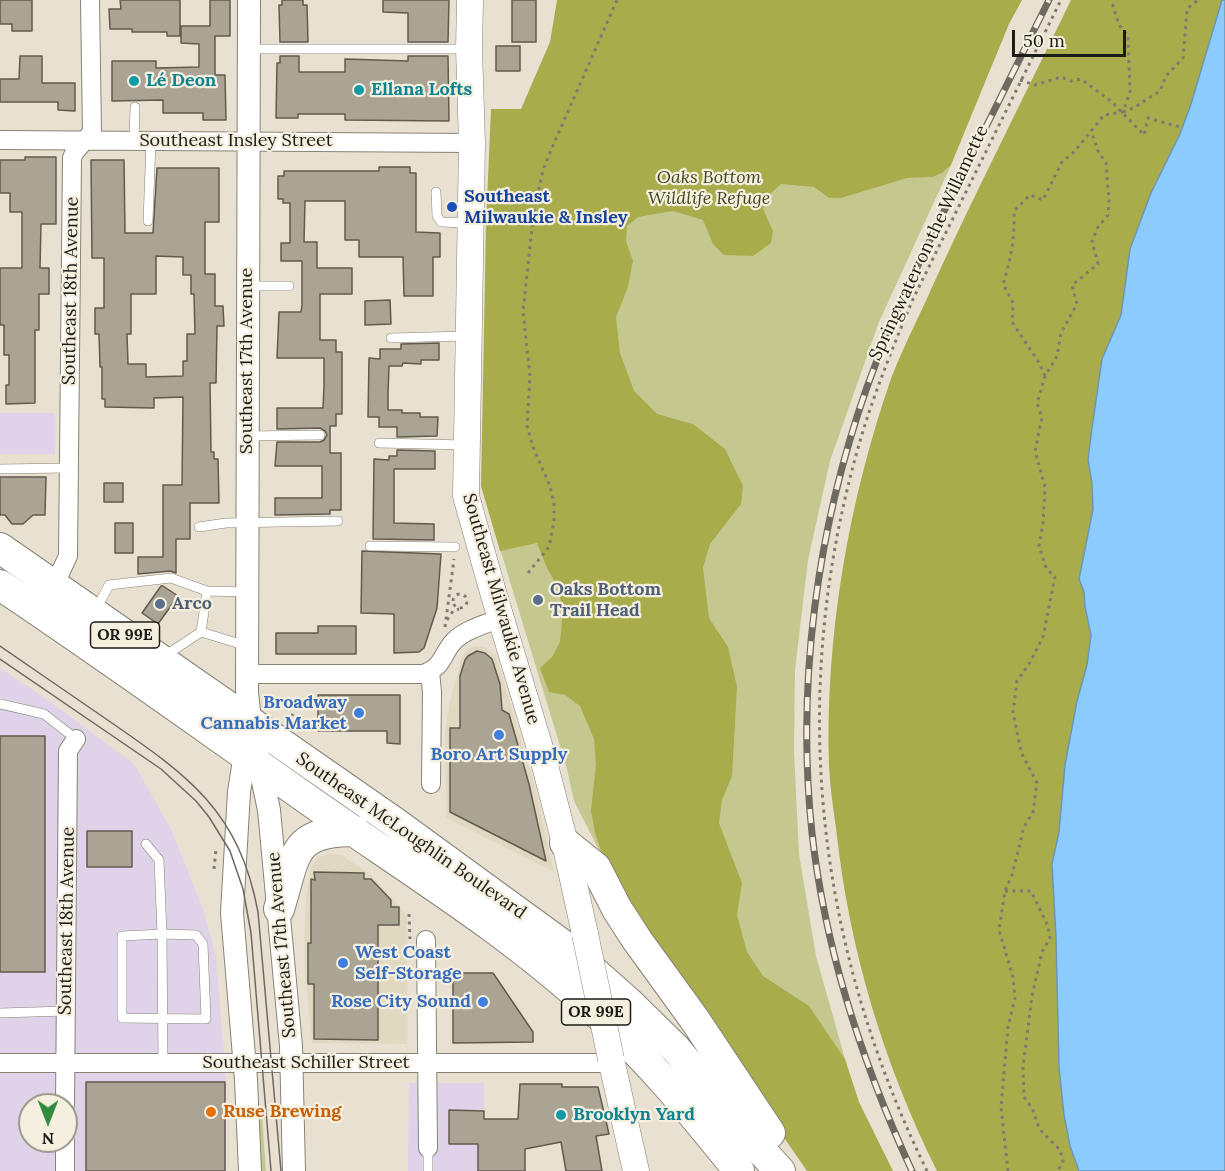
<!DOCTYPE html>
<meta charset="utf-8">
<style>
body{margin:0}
#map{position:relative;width:1225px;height:1171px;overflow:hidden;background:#e8e1d2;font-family:Lora,serif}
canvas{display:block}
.north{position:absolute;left:18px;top:1093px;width:60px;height:60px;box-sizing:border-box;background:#f5efdf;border:2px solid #9f9a8f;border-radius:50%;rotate:180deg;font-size:16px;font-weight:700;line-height:24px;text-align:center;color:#1d1b16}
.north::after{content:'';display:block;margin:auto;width:21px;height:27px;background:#318d3e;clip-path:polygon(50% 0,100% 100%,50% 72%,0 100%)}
.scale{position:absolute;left:1012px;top:30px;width:114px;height:27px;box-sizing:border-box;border:3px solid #1d1b16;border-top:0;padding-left:8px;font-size:18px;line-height:21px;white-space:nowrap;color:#1d1b16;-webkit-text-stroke:4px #f5efdf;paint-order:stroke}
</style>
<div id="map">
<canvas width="1225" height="1171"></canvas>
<div class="north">N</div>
<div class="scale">50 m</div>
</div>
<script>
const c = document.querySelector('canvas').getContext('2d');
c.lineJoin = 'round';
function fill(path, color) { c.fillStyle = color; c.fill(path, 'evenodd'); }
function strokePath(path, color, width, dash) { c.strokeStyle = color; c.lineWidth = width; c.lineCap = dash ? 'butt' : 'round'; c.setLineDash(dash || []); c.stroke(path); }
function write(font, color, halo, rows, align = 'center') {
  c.font = font + ' Lora,serif'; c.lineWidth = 4.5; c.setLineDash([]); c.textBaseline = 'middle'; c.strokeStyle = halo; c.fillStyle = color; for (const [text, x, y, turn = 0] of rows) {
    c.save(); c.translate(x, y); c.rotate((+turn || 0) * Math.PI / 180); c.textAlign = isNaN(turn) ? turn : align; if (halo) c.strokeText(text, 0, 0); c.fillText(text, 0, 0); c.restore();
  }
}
const built = new Path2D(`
 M476 646 485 647 496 656 535 786 554 872 446 818 445 731 450 702 462 656 468 649Z
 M328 853 343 856 372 876 407 915V1044L312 1043 304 963 306 896 312 865 317 859Z`);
const industrial = new Path2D(`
 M0 413H55V454H0Z
 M0 668 45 698 134 764 171 829 203 909 216 957 226 1082V1171H0ZM30 1105H66V1141H30Z
 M409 1083H484V1119H525V1171H408Z`);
const green = new Path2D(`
 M951 165 879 322 830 461 808 560 795 670 794 751 799 854 816 956 845 1059 830 1037 623 897 574 801 567 769 481 486 520 168 942 173Z
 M262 1114 266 1171H255V1130Z`);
const forest = new Path2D(`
 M557 0H1022L1009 24 951 165 942 173 932 177 907 178 841 198H829L814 187 781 184 766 198 763 209 773 231 771 243 753 256 724 255 713 244 703 220 673 211 638 217 627 226 626 241 633 261 628 287 616 317 620 353 634 391 657 414 693 424 725 449 743 486 741 504 710 544 703 568 709 618 728 647 737 687 732 776 722 800 719 823 742 883 737 915 747 952 763 976 809 1006 845 1059 859 1102 893 1171H807L696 1010 608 871 595 833 591 811 596 764 594 739 580 706 565 695 549 692 540 668 552 657 560 642 563 611 558 587 547 568 537 543 500 551 481 486 486 224 491 109H521L550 42Z
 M1071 0H1222L1191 104 1180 134 1151 193 1130 249 1121 315 1102 359 1092 428 1088 460 1092 483 1093 509 1079 579 1084 592 1085 607 1091 635 1087 665 1077 701 1065 765 1059 832 1052 864 1056 937 1059 1067 1070 1146 1079 1171H937C883 1062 849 949 836 828 833 807 830 787 829 766 825 636 849 498 892 376 904 345 920 315 933 285 977 189 1025 95 1071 0Z`);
const water = new Path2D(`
 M1222 0H1225V1171H1079L1070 1146 1064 1115 1059 1067 1056 937 1052 864 1059 832 1065 765 1077 701 1087 665 1091 635 1085 607 1084 592 1079 579 1093 509 1092 483 1088 460 1092 428 1102 359 1121 315 1130 249 1151 193 1180 134 1191 104Z`);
const building = new Path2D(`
 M0 0H32V31H12V24H0Z
 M120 0H180V36H167V32H132V29H110L109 9H121Z
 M210 0H230V36H215V75H225L226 120H203V113H163V100L112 101V61H156V68L199 67V44L181 43V26H210Z
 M282 0H303V5H307L308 42H280L279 5H282Z
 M383 0H449L448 42H408V13L383 12Z
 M512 0H536V42H512Z
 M496 46H520V71H496Z
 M20 56H42V83H75V111L58 110V102H0V79H19Z
 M280 56H299V72H345V59L408 61V56H448L449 121 345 120V114H298V118H276L277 63H280Z
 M25 157H56V224H41L40 268H49V294H39V330H35V403L6 404V385H9V355H4V325H0V268H22V212H10V193H0V160H25Z
 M91 160H124L125 233H153L157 168H219V222H205V274H215V306H223L224 326H217L216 383H210L211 452H214V459H218L219 503H190V539H176V573L170 571 138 574V557H163V485H182L183 397 154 398V408L105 407V399H102V367H100L99 334H95V308H104V258H92ZM156 256 183 257V275H191V294H194L195 334H187V361H183V376L146 377V364H128L127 334H131V294H156Z
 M379 167H410V173H416V232L440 233V257H433V296H404L403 257H359V240H345V201H305L304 242H317V268H352V294H320V340H336V352H342V414H336V426H330V453H341V510H330V514L275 515V498H322V466H275L277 442H320L324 440 327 435 325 431 320 428 277 429V408H323L324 386V358H277L279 312H301L302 305V261H281V243H290V203H283V199H278V176H284V171H379Z
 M390 300 391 324 365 325V301Z
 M439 343V360H421V364L403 363 402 366H389L388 394V410H402V413H420V417H438L437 436 397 437V427H379V417H368L369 358 380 359V349H401V344Z
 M397 450 435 451V469H394V523L434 524V540L373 539 374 459 389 460V456H397Z
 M0 477H46L45 515H33L23 524H12L5 515H0Z
 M104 483H123V502H104Z
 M115 523H133V553H115Z
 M362 551 441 554 437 608 424 648 419 652 394 653V614L361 613Z
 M161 586H163L178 596 158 624 142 613Z
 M318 626H356V654H276V633H318Z
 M477 651 485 653 492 659 500 684 502 710 509 714 529 784 546 861 450 812V728H460V676L465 660 468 656Z
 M318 695H400V744L387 743V731H318Z
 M0 736H45V972H0Z
 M87 831H132V867H87Z
 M314 872 364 873V879H371L391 900V907H399V925H378V1040L314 1039V984H308V943H311V879L315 880Z
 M453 973H493L533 1032V1042L453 1043Z
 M86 1082H225V1171H86Z
 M520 1084H562V1087H598L609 1134 596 1136 602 1171H566L561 1142 525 1149V1171H478V1144H449V1110L484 1111V1119H518Z`);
const path = new Path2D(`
 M1020 80 1035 85 1061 77 1071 81 1081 79 1112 102 1144 135 1148 118 1180 127
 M1123 112 1135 107 1160 91 1166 76 1183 58 1187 9 1198 0
 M1045 376 1038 361 1012 322 1013 303 1003 284C1011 259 1015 237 1014 211L1030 195 1043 200 1062 162 1075 151 1104 115 1123 112 1130 92 1128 36 1119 25 1113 6 1114 0
 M528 573 549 547 554 522V503L550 486 533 447 527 426 530 376 523 311 534 210 543 170 551 150 617 0
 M453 601a7 7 0 1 1 14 0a7 7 0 1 1-14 0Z
 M447 620 453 611 459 609
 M445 627 454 559
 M288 722 293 714
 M214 869 216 849
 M1005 891H1031L1048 926 1050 938 1042 952 1032 996 1023 1067 1024 1097 1032 1108 1037 1123 1042 1132 1060 1150 1063 1161 1058 1171
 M409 914 410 939
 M927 1171C812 935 787 683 863 431 877 386 895 342 913 299L1061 0
 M1008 1171 1001 1107 1008 1027 1015 998 1013 977 999 930 1005 891 1012 875 1024 827 1033 812 1037 783 1021 752 1013 712 1017 681 1029 664 1043 637 1055 577 1046 568 1039 546 1043 524 1045 487 1035 451 1042 417 1037 403 1045 376 1057 356 1061 333 1077 304 1072 285 1098 264 1092 241 1098 227 1108 215 1109 201 1106 163 1098 151 1091 130`);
const service = new Path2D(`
 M249 49H467
 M134 141 135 107
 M436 192 437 216 441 222 468 223
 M148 221 151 141
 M247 286H289
 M391 338 466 336
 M247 436 320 435
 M379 443 466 445
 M0 469 68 468
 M199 527 226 523 338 521
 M370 546 455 547
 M95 611 109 585 171 578 207 591
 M201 632 207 591 247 592
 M163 657 201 632 247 646
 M0 704 44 714 76 739
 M146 844 159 860 162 934 163 1063
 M162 934 196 935 203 944 206 1019 122 1018V936Z
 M0 1013 66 1011
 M428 1148V1171`);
const minor = new Path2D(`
 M0 140 472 143
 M54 586 68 556 72 158 74 153 92 132 90 0
 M430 672 432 692 431 784
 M247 674H423C444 667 441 655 454 641 466 629 486 624 501 618
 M426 940 428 1148
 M0 1063H612
 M65 1105 68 751 76 739
 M65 1171V1141`);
const tertiary = new Path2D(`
 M249 0 247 692 250 721 269 810 291 1046 294 1171
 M247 741 239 792 232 913 246 1080 250 1171`);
const secondary = new Path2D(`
 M470 0 469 49 472 143 466 496 493 592 543 758 565 843 585 934
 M611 1059 636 1171`);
const trunk = new Path2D(`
 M0 548 394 822 567 948 628 1002 676 1049 756 1145 780 1171
 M0 585C99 651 196 721 293 789 395 862 504 926 596 1012 649 1060 694 1115 739 1171
 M565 843 596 868 617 909 637 940 695 1020 770 1133
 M279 909C296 856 290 831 355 831`);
const tram = new Path2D(`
 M0 646C36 671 73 696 109 721 189 776 239 811 258 912L281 1171
 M0 659 161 769 196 801 209 817 230 851 243 889 251 933 271 1171`);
const rail = new Path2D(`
 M912 1171C863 1065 825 950 812 833 796 683 817 529 867 387 894 312 930 239 966 167 994 111 1021 56 1049 0`);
const secondaryBridge = new Path2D(`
 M585 934 611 1059`);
const markers = [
 [134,81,6,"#0f9aa8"],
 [359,90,6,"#0f9aa8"],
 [452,207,6,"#1a4fb4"],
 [538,600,6,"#5c6f8a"],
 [160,604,6,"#5c6f8a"],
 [359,713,6,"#3f7fe0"],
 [499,735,6,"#3f7fe0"],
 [343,963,6,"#3f7fe0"],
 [483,1002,6,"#3f7fe0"],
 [211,1112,6,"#e8710a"],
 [561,1115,6,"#0f9aa8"]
];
const shields = [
 [125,635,69],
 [596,1012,69]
];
const shieldNames = [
 ["OR 99E",125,635],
 ["OR 99E",596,1012]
];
const cultureNames = [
 ["Lé Deon",146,81],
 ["Ellana Lofts",371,90],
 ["Brooklyn Yard",573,1115]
];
const streetNames = [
 ["Southeast Insley Street",236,141],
 ["Springwater on the Willamette",929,243,-65],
 ["Southeast 18th Avenue",71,291,-89],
 ["Southeast 17th Avenue",247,361,-90],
 ["Southeast Milwaukie Avenue",501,609,74],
 ["Southeast McLoughlin Boulevard",411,836,35],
 ["Southeast 18th Avenue",67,921,-89],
 ["Southeast 17th Avenue",282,945,-95],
 ["Southeast Schiller Street",306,1063]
];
const parkNames = [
 ["Oaks Bottom",709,178],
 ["Wildlife Refuge",709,199]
];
const transitNames = [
 ["Southeast",464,197],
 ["Milwaukie & Insley",464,218]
];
const serviceNames = [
 ["Oaks Bottom",550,590],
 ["Trail Head",550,611],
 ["Arco",172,604]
];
const shopNames = [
 ["Broadway",347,703],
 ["Cannabis Market",347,724],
 ["Boro Art Supply",499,755,"center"],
 ["West Coast",355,953,"left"],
 ["Self-Storage",355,974,"left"],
 ["Rose City Sound",471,1002]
];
const foodNames = [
 ["Ruse Brewing",223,1112]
];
fill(built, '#e1d8c1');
fill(industrial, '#ded3e8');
fill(green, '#c4c88f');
fill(forest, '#a9ac4b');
fill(water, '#8ccbfd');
strokePath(water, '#6b96b8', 1.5);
fill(building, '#aaa495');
strokePath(building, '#615b4e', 1.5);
strokePath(service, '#888375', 10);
strokePath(minor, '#888375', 20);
strokePath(tertiary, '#888375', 24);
strokePath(secondary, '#888375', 27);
strokePath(trunk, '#888375', 32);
strokePath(path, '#807b72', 3, [3, 4.5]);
strokePath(service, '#fff', 9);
strokePath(minor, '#fff', 18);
strokePath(tertiary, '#fff', 22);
strokePath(secondary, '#fff', 26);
strokePath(trunk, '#fff', 30);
strokePath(tram, '#6e6a61', 1.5);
strokePath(rail, '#6e6a61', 7);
strokePath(rail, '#f5efdf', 4.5, [14]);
strokePath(secondaryBridge, '#888375', 27, []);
strokePath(secondaryBridge, '#fff', 26);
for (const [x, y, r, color] of markers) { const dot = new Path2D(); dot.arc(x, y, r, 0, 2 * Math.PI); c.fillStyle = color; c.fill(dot); strokePath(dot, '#f5efdf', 2); }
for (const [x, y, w] of shields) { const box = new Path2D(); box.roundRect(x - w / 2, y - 13, w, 26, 4.5); c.fillStyle = '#f5efdf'; c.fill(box); strokePath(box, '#1d1b16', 1.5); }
write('bold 16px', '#1d1b16', null, shieldNames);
write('bold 18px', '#0d838f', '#f5efdf', cultureNames, 'left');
write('18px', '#1d1b16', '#f5efdf', streetNames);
write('italic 18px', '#474820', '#f5efdf', parkNames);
write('bold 18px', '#164399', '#f5efdf', transitNames, 'left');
write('bold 18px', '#4e5e75', '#f5efdf', serviceNames, 'left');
write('bold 18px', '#366cbe', '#f5efdf', shopNames, 'right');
write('bold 18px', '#c56008', '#f5efdf', foodNames, 'left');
</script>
